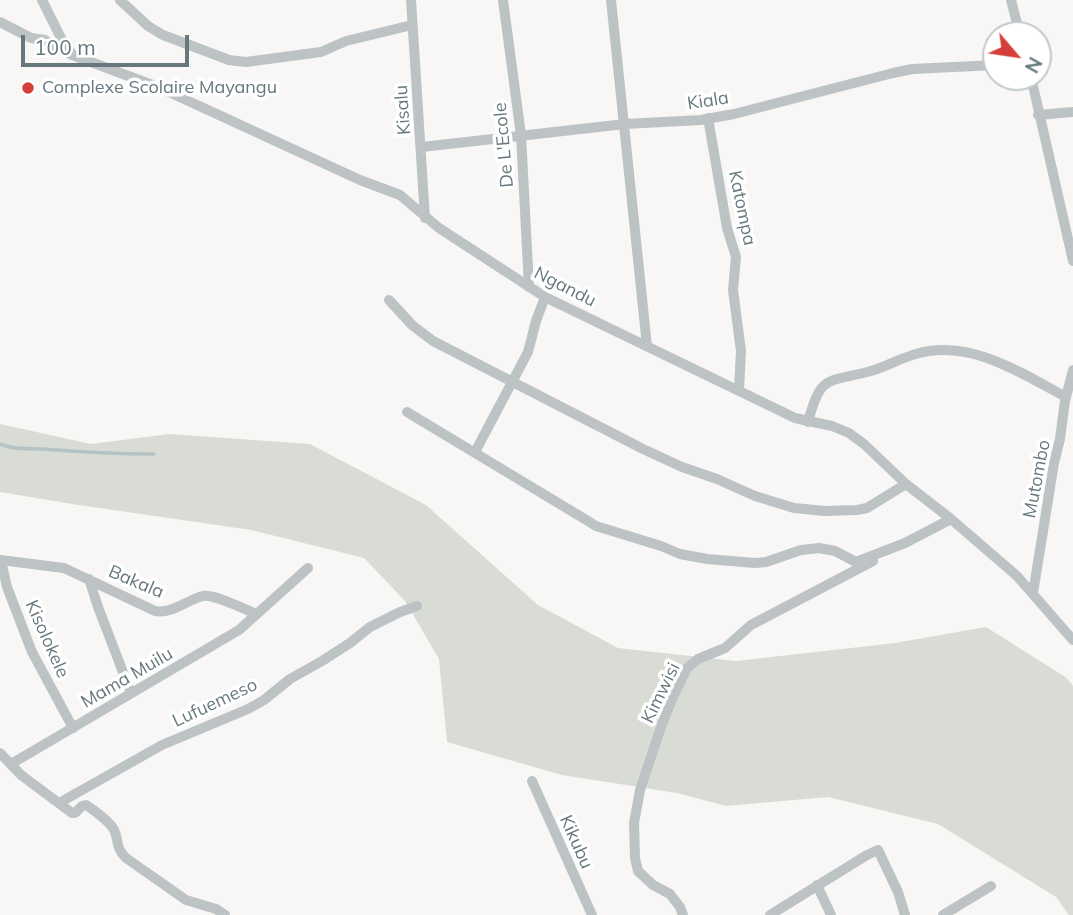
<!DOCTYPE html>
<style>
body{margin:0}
#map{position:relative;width:1073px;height:915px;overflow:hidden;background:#f8f7f6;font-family:Mulish,sans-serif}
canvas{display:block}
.north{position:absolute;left:982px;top:21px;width:70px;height:70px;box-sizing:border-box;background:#fff;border:2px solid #c2c9cb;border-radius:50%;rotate:119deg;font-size:19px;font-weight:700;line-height:28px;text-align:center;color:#66787e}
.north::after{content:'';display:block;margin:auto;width:24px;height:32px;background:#d53e39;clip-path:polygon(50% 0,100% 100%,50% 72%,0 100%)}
.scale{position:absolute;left:21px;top:35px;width:168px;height:32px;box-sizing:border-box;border:4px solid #66787e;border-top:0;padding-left:9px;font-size:21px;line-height:24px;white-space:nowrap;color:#66787e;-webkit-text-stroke:5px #fff;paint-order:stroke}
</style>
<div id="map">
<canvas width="1073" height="915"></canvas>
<div class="north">N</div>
<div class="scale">100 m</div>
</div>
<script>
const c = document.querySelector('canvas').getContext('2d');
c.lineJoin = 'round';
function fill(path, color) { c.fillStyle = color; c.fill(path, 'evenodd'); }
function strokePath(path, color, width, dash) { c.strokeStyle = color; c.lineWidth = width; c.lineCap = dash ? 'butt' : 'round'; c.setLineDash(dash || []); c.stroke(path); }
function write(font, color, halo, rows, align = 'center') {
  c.font = font + ' Mulish,sans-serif'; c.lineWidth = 7; c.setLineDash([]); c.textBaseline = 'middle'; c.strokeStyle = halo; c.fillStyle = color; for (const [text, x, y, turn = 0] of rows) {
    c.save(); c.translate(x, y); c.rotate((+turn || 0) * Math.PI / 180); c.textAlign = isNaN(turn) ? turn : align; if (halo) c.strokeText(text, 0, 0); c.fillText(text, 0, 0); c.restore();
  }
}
const green = new Path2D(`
 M0 424 91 444 169 434 310 444 426 505 538 605 618 648 736 661 895 643 986 627 1067 678 1073 686V915H1069L1056 897 938 824 828 797 726 806 677 793 562 775 447 742 439 659 405 601 364 558 251 530 72 504 0 492Z`);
const stream = new Path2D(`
 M0 444C13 450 29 448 43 449 80 452 117 454 154 454`);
const minor = new Path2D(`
 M42 0 61 38 72 54
 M120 0 148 26 163 35 229 60 246 62 321 52 346 41 412 25
 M411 0 425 218
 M503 0 521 135 529 287
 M611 0 647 346
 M1011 0 1020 35
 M0 22 31 38 45 40 53 46 72 55 158 87 360 180 400 195 439 228 545 297 795 418 832 426 849 433 864 444 906 484 951 519 1017 576 1073 640
 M1031 77 1073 261
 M1038 115 1073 112
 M708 118 727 228 736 257 733 290 741 351 739 390
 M422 147 625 124 701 120 734 114 893 73 912 69 996 65
 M389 300 412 325 433 341 643 449 682 467 717 479 755 496 794 508 825 511 857 510 867 508 906 484
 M407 412 588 521 596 526 661 546 680 554 707 559 755 563 766 562 801 550 819 548 835 551 856 562 905 543 951 519
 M808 422C821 373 827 383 871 371 886 367 900 358 916 354 969 338 1021 373 1066 397
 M475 452 528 352 536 321 545 297
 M0 560 64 568 155 611C173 614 186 600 203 596 215 594 245 610 257 614
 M1 560 7 587 32 652 73 728
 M89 579 98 607 131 693
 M1033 593 1054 463 1060 439 1065 401 1073 370
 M0 753 21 775 72 813H75L82 806 86 805C94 810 113 824 115 832 119 844 116 848 126 858L186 900 216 909 225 915
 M11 764 239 630 308 568
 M532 781 592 915
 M59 803 162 745 248 709 264 700 290 679 322 661 350 643 370 627 400 612 417 606
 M817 885 831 915
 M683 915 680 907 670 894 653 885 638 871 635 858 634 823 640 790 661 727 672 699 687 668 698 659 725 648 751 625 873 561
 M770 915 867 855 878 850 898 892 905 915
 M943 915 991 886`);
const markers = [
 [28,88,7,"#d53e39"]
];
const poiNames = [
 ["Complexe Scolaire Mayangu",42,88]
];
const streetNames = [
 ["Kiala",708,101,-9],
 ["Kisalu",403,110,-94],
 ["De L'Ecole",504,145,-95],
 ["Katompa",742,208,78],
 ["Ngandu",565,287,27],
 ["Mutombo",1037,479,-79],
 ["Bakala",136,582,23],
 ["Kisolokele",47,639,66],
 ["Mama Muilu",127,678,-30],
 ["Kimwisi",661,693,-64],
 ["Lufuemeso",215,703,-25],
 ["Kikubu",576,842,66]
];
fill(green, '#d9dcd5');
strokePath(stream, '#b4c4c4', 3.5);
strokePath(minor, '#bdc3c5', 10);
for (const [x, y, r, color] of markers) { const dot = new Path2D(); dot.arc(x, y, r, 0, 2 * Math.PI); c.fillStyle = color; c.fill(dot); strokePath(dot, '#fff', 2.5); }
write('18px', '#66787e', '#fff', poiNames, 'left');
write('18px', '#66787e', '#fff', streetNames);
</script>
